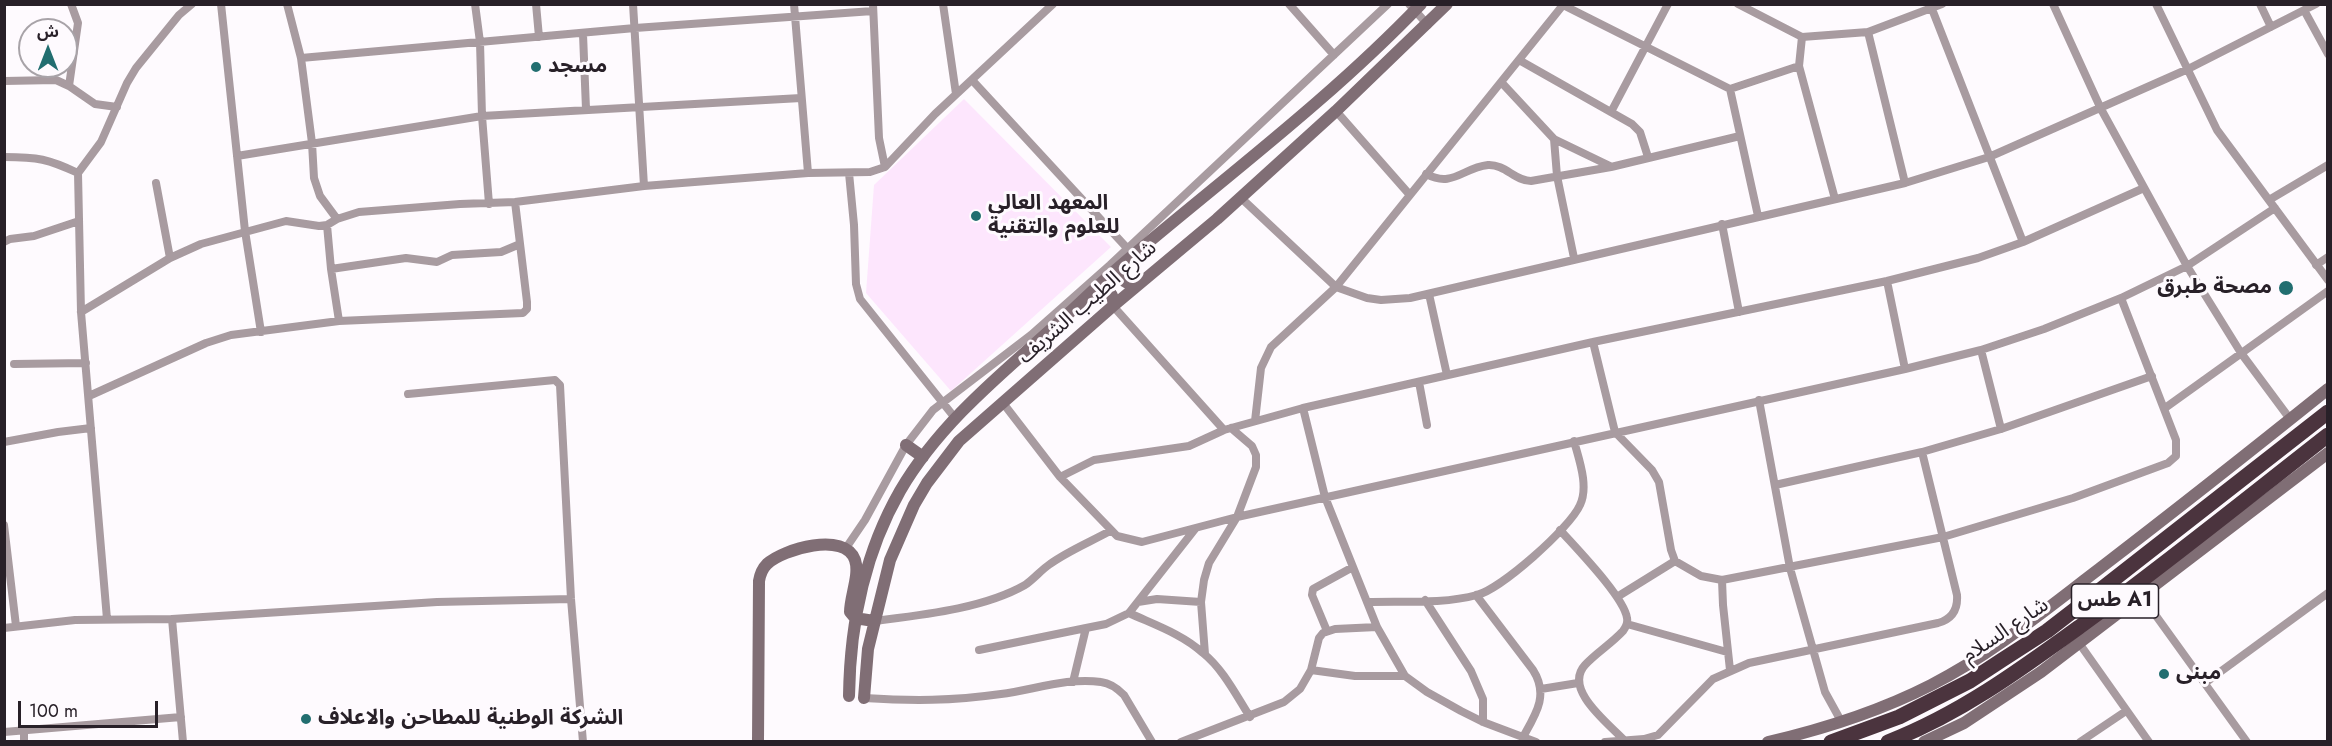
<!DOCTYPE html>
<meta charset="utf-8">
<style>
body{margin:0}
#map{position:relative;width:2332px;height:746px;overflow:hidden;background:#fefafe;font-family:Jost,"Noto Sans Arabic",sans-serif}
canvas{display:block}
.frame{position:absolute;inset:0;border:6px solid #282028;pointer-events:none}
.north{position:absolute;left:18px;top:18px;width:60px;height:60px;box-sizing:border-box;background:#fefafe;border:2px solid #a8a3a8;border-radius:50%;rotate:0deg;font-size:16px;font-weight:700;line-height:24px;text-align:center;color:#282028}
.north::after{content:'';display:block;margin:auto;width:21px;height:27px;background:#226e70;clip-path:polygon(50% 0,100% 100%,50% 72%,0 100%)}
.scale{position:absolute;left:18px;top:701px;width:140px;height:27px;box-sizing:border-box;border:3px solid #282028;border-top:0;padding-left:8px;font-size:18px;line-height:21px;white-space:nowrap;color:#282028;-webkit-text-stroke:4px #fefafe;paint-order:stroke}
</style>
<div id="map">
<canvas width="2332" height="746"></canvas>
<div class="frame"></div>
<div class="north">ش</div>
<div class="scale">100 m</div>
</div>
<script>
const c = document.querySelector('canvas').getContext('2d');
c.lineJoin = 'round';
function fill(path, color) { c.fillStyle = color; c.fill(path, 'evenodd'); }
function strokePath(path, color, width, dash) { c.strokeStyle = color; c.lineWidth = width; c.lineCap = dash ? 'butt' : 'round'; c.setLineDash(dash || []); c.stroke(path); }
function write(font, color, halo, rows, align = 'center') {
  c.font = font + ' Jost,"Noto Sans Arabic",sans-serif'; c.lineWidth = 6; c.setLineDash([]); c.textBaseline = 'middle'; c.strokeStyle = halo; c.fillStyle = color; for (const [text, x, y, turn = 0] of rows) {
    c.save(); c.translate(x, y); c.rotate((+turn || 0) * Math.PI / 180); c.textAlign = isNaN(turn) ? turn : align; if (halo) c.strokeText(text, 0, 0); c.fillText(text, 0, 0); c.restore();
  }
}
const built = new Path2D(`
 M964 99 1111 247 951 391 866 293 874 185Z`);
const street = new Path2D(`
 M221 4 245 231 261 332
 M287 4 301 58 312 143 314 178 320 196 337 219
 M475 4 480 42 482 116 489 204
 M536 4 539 37
 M633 4 644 186
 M794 4 808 173
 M943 4 956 94
 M1289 4 1334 55
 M1409 4 1428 25
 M1561 4 1730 89 1758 216
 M1738 4 1802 37 1868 32 1942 4
 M2053 4 2101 109 2187 266 2241 353 2290 419
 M2156 4 2217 130 2328 280
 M2260 4 2271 27
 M1932 9 2023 242
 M2304 10 2328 54
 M1868 32 1905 183
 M583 34 586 109
 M1802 37 1799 66 1835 199
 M301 58 635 28 873 11
 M1519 60 1632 124 1640 132 1648 157
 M972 80 1127 248
 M4 81 56 80 69 86 95 104 117 107
 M1502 83 1554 139 1557 176 1574 258
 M69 86 78 23 71 4
 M1730 89 1799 66
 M1336 111 1409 194
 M1611 112 1668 4
 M1554 139 1610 166
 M237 156 482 116 801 98
 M4 157C38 157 48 159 78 173L81 312 107 619
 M885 167 935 114 1053 4
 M78 173 101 142 127 83 136 68 179 15 192 4
 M849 173 854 225 856 284 860 299 955 418
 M1426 174C1453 188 1462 168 1488 165 1505 164 1515 181 1531 181L1611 167 1740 136
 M156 183 170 258
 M1240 197 1336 287 1367 298 1381 300 1410 298 1905 183 1989 157 2188 69 2316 4
 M2269 200 2328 165
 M1722 224 1739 312
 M327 225 331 269 339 321
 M4 242 10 239 34 236 79 221
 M2316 265 2328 257
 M331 269 406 258 437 262 452 255 501 252 520 244
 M1887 281 1905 369
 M1429 294 1447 375
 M1113 306 1224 430
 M81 312 170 258 201 244 286 221 319 226 327 225 337 219 359 212 460 204 515 202 644 186 808 173 870 172 885 167 879 138 873 4
 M1593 342 1615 432 1652 470 1659 482 1671 550 1675 561 1701 576 1722 580 1943 537 2073 498 2168 463 2176 456V440L2121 298
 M1981 350 2001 429
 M14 364 86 363
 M1419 382 1427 425
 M408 394 555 380 560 385 571 599 583 742
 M89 396 206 343 231 335 339 321 523 313 527 309V302L515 202
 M1759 400 1790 568 1825 692 1841 721
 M1003 403 1060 477 1117 536 1142 542 1237 517 1905 369 1981 350 2044 329 2121 298 2187 266 2275 208
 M1303 408 1325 497 1377 627 1405 676 1427 692 1461 711 1483 722 1536 742
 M2165 408 2328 291
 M1255 421 1261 368 1271 347 1336 287 1563 5
 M4 442 58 432 91 428
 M1060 477 1094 460 1189 446 1224 430 1303 408 1593 342 1887 281 1978 258 2023 242 2144 188
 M1775 485 1922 452 2001 429 2152 376
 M4 525 16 626
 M1560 530C1576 548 1624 597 1627 618 1628 623 1626 627 1623 631 1611 644 1596 653 1585 665 1563 689 1608 723 1624 740
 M846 548 865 520 906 445 933 410 1031 335 1110 265 1388 4
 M1722 580 1723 605 1730 670
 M1476 595 1533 670C1549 695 1536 714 1523 737
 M2141 595 2247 742
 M1617 597 1675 561
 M1425 600 1471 671 1483 699V722
 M1138 602 1157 599 1201 602
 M1367 602C1401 601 1445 604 1477 595 1501 589 1570 528 1580 505 1589 486 1579 460 1574 441
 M1129 613C1155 625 1182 634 1203 653 1223 669 1236 695 1250 717
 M172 619 183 742
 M874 621C921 615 983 609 1025 585 1034 579 1041 570 1050 564 1068 551 1090 542 1110 531
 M1627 624 1727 652
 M4 628 75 620 172 619 437 602 571 599
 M1327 631 1312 595 1313 589 1353 567
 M2079 643 2149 742
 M979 650 1086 628
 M1205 654 1201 602 1204 580 1209 563 1237 517 1256 467V455L1252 446 1231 428
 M1311 670 1355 676H1405
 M1073 682 1086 628 1106 624 1129 613 1195 529
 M2205 683 2328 593
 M1541 689 1578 683
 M864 698C913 701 951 701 1001 694 1033 690 1068 677 1101 682 1110 683 1117 688 1124 695L1152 742
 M24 730V742
 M4 732 181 717
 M1181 742 1284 702 1300 689 1311 670 1319 638 1323 633 1335 629 1377 627
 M1605 742 1644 739 1658 735 1713 679 1749 663 1938 623C1952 619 1958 609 1957 595L1922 452
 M2080 742 2126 711`);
const secondary = new Path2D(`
 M1117 269C1120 280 1126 285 1138 285
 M1098 287C1108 288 1115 295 1113 306
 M906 445 923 457
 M849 696C850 624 864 554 900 491 939 424 1000 375 1056 325 1077 306 1097 286 1118 268 1220 181 1328 101 1421 4
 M864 698 868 649 890 560 914 505 927 483 959 441 1113 306 1217 219 1336 111 1447 4
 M758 742 759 581C760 575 762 569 767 564 783 549 845 531 855 560 860 575 850 596 850 612L855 618 874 621
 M1768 742C1824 729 1880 711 1931 685 1992 654 2045 610 2099 569 2176 510 2252 450 2328 389
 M1924 742 1964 723 2041 672 2328 453`);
const highway = new Path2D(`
 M1831 742 1899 717 1970 681 2002 660 2047 631 2104 587 2328 412
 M1888 742C1960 714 2020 670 2082 625 2166 564 2246 499 2328 435`);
const markers = [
 [536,67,6,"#226e70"],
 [976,216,6,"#226e70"],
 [2286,288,8,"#226e70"],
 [2164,674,6,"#226e70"],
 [306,719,6,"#226e70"]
];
const shields = [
 [2115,601,87]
];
const shieldNames = [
 ["طس A1",2115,601]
];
const poiNames = [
 ["مسجد",548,67],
 ["المعهد العالي",988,204],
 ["للعلوم والتقنية",988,228],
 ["مصحة طبرق",2272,288,"right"],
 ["مبنى",2176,674],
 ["الشركة الوطنية للمطاحن والاعلاف",318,719]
];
const streetNames = [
 ["شارع الطيب الشريف",1088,303,-41],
 ["شارع السلام",2006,631,-34]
];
fill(built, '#fde6fd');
strokePath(street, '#a89ba0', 8);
strokePath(secondary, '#806e75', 12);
strokePath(highway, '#4b343e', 15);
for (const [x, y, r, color] of markers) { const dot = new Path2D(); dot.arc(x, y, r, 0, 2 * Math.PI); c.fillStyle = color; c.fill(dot); strokePath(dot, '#fefafe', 2); }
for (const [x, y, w] of shields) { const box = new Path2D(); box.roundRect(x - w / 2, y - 17, w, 34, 4.5); c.fillStyle = '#fefafe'; c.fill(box); strokePath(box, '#282028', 1.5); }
write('bold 20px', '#282028', null, shieldNames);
write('bold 21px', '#282028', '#fefafe', poiNames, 'left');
write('21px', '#282028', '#fefafe', streetNames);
</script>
